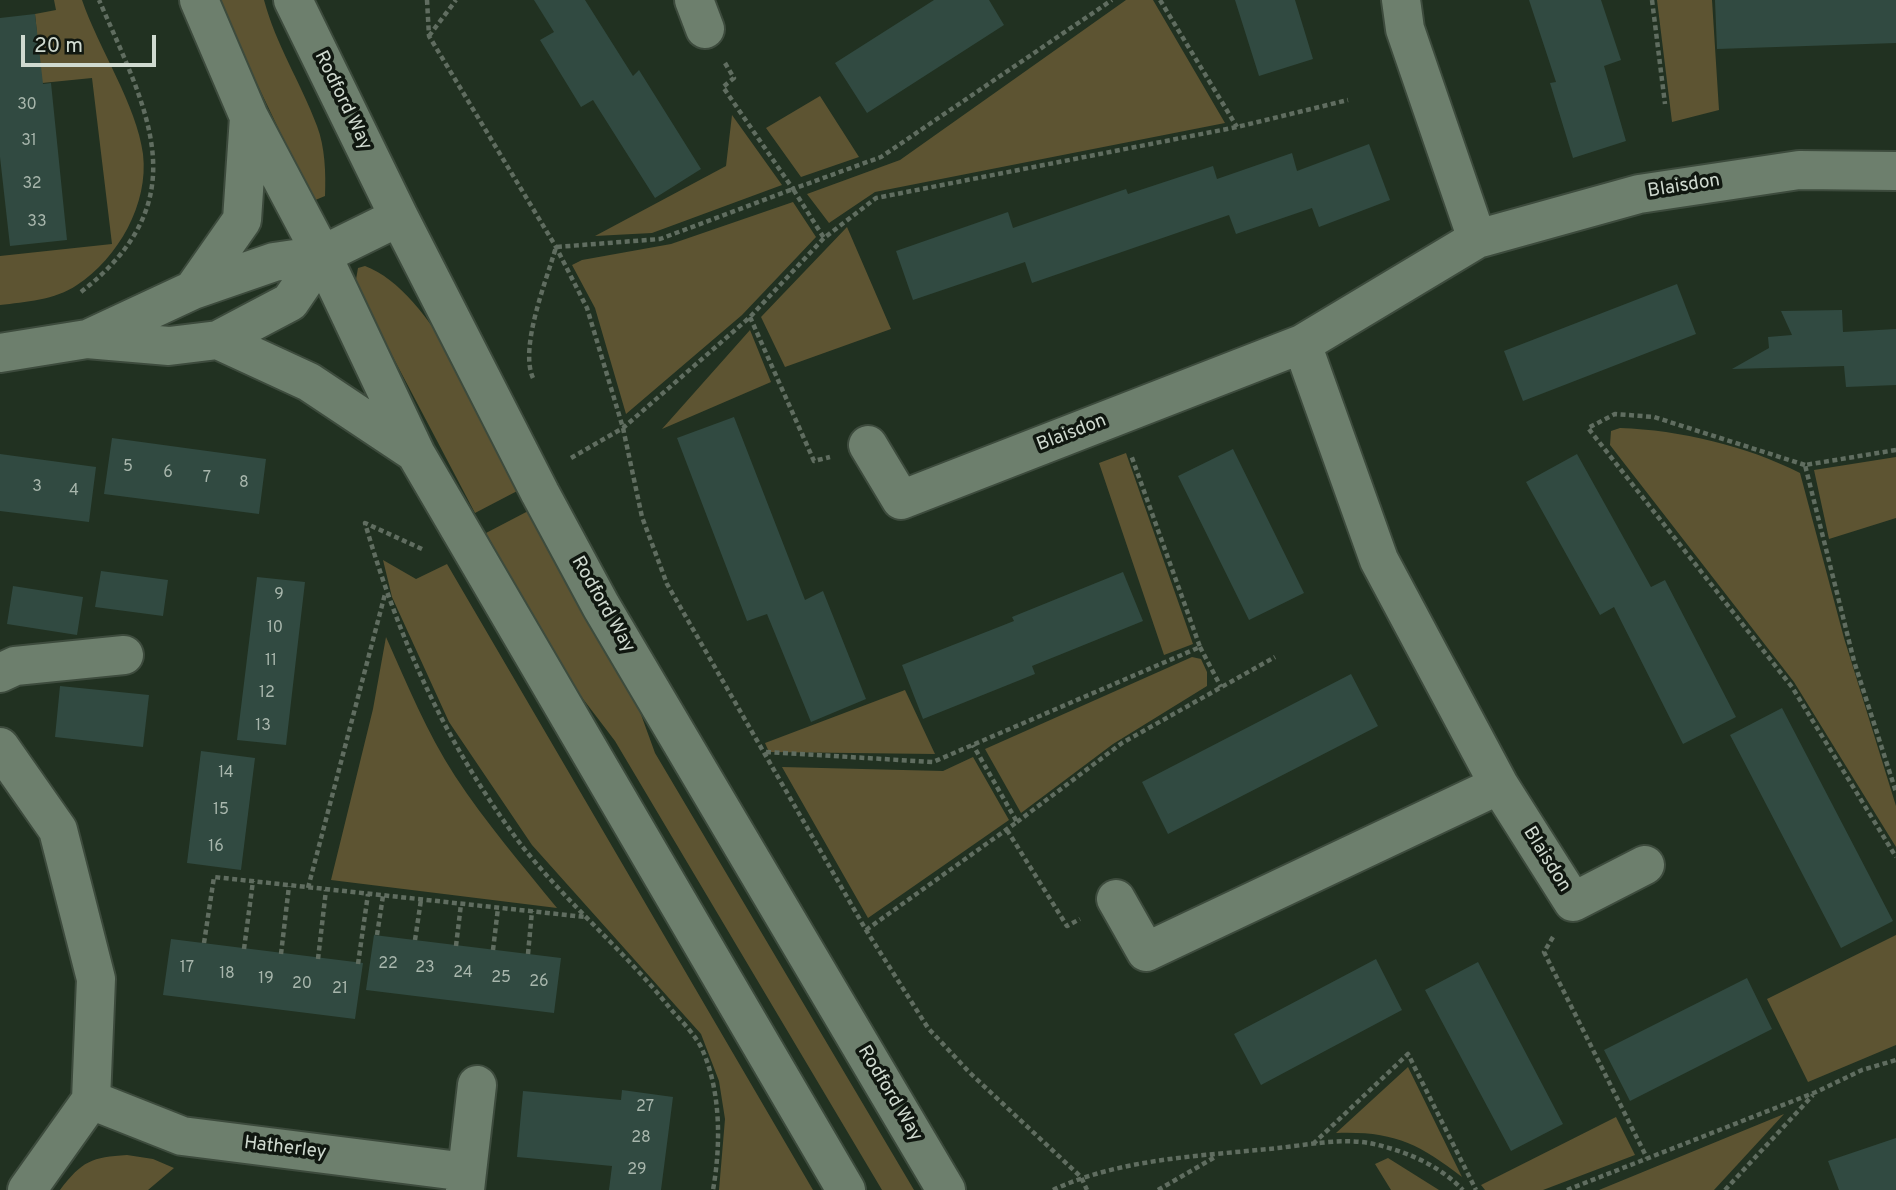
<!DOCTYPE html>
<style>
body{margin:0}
#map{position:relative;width:1896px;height:1190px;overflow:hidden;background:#213121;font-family:Overpass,sans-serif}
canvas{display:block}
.scale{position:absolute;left:21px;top:35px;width:135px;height:32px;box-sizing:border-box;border:4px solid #d0dad0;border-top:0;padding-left:9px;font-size:21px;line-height:24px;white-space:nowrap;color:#d0dad0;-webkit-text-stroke:5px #101710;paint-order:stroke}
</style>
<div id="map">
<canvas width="1896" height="1190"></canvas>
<div class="scale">20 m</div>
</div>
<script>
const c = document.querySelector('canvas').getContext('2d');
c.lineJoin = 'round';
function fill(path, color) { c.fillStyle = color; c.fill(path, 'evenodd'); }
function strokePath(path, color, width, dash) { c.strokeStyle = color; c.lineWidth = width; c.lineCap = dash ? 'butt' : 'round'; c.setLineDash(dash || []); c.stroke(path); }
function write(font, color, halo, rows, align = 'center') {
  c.font = font + ' Overpass,sans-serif'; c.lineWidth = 7; c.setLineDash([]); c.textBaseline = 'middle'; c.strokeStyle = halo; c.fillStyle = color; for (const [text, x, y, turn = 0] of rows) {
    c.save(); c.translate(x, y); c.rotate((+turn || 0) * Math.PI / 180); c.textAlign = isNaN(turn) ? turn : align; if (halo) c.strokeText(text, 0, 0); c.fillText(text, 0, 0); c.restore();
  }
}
const green = new Path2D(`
 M54 0H82C98 47 137 106 143 154 149 204 118 258 77 285 55 300 25 302 0 305V256L112 244 92 78 42 83 35 14 56 10Z
 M217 0H264C276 45 301 83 317 126 325 147 326 173 325 196L313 201Z
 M1126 0H1153L1225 123 875 192 829 223 807 194 900 160Z
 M1657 0H1712L1719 110 1672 122Z
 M820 96 859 157 801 177 766 128Z
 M732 115 782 185 652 233 595 236 726 166Z
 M793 202 816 237 742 315 626 414 595 308 572 265 582 260 671 244Z
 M847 227 891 329 785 367 761 317Z
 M365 266C433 291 487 425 521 489L475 513 355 285 358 268Z
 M750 330 771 382 662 429Z
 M1620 428C1680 430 1747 446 1800 473L1844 638 1896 806V847L1794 682 1610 445 1611 431Z
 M1126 453 1193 644 1164 655 1099 463Z
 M1896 457V518L1829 539 1814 470Z
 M532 509 627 676 655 753 914 1190H882L615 741 561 670 486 533Z
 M383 560 416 579 447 564 813 1190H719L725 1119 719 1081 701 1034 532 845 449 722 392 597Z
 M386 637C407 684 427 733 455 776 486 823 522 865 557 908L331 880 373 709Z
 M1192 657 1201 659 1207 672V686L1113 744 1021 813 985 749Z
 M905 690 935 754 769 752 765 743Z
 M973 757 1009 820 868 918 782 767 943 771Z
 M1896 935V1045L1808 1082 1767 999Z
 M1408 1067 1462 1177C1418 1143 1393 1131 1336 1133Z
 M1784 1114 1714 1190H1599Z
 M1616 1117 1635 1155 1543 1190H1485L1481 1185Z
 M127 1155 153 1159 174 1168 148 1190H60C82 1161 92 1157 127 1155Z
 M1388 1158 1439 1190H1391L1375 1164Z`);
const building = new Path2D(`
 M534 0H585L633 76 639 70 701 169 655 198 593 100 581 107 540 40 554 32Z
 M934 0H989L1004 25 867 113 835 63Z
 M1235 0H1295L1313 59 1259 76Z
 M1529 0H1601L1621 60 1604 66 1626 141 1573 158 1550 83 1556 82Z
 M1715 0H1896V43L1717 49Z
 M35 14 43 84 51 83 67 240 10 246 0 157V18Z
 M1369 144 1390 200 1319 227 1312 208 1236 234 1229 215 1032 283 1025 262 913 300 896 251 1008 212 1013 228 1126 189 1128 194 1213 166 1217 179 1292 153 1297 171Z
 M1677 284 1696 334 1523 401 1504 351Z
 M1842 310 1843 332 1896 329V385L1846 387 1844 366 1732 369 1769 348 1768 337 1792 335 1781 311Z
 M734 417 805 600 823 591 866 699 811 722 767 614 747 621 677 438Z
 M112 438 266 459 259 514 104 494Z
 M1233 449 1304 593 1249 620 1178 476Z
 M0 454 96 467 89 522 0 511Z
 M1577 454 1651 587 1665 580 1736 717 1683 744 1614 607 1600 615 1526 482Z
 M101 571 168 580 163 616 95 607Z
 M1123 572 1143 621 1032 666 1035 674 923 719 902 665 1014 621 1012 617Z
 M257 577 305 582 286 745 237 740Z
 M13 586 83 597 77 635 7 624Z
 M1351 674 1378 726 1168 834 1142 782Z
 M60 686 149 695 143 747 55 737Z
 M1782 708 1893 921 1841 948 1730 735Z
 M201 751 255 758 241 870 187 863Z
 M374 935 561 958 554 1013 366 990Z
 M171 939 363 963 355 1019 163 995Z
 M1376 959 1402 1010 1261 1085 1234 1034Z
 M1478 962 1563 1124 1511 1151 1425 990Z
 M1747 978 1772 1029 1630 1101 1604 1050Z
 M622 1090 673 1097 661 1190H609L612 1166 517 1157 523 1091 621 1100Z
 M1896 1138V1190H1839L1828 1161Z`);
const path = new Path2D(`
 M427 0 429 36 556 247 587 308 623 428 642 517 667 584 866 930 928 1028 970 1073 1081 1177 1087 1190
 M1160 0 1237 127
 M1652 0 1665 104
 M429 36 456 0
 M725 63 734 78 723 87 793 189 881 157 1112 0
 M81 292C199 200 148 113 99 0
 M750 317 814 461 830 457
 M533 378C519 347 547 279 556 247L660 239 793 189 824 238
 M1896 450 1805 465 1854 661 1896 792
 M571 458 623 428 750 317 824 238 876 198 1237 127 1348 100
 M1805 465 1654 417 1615 414 1588 428 1792 687 1896 857
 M422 549 365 523C399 640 446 744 519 842 564 901 623 949 669 1007 680 1020 695 1034 702 1049 721 1091 721 1145 713 1190
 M1200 647 1221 687
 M766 752 933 762 1200 647 1131 455
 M1017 822 1122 743 1275 657
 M1007 830 1067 926 1080 919
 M308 888 385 594
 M866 930 1017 822 973 745
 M377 935 383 896
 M1553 937 1544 952 1647 1158
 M415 940 421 900
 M204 943 214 877 585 917
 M456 946 461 904
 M244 949 253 881
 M493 950 498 908
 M281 954 289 886
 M528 954 532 911
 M318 959 326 890
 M358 964 368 894
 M1313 1144 1408 1054 1476 1190
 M1053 1190C1121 1158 1203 1156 1278 1148 1306 1145 1341 1138 1369 1143 1403 1150 1438 1164 1463 1190
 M1158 1190 1215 1157
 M1567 1190 1816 1092 1862 1070 1896 1060
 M1725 1190 1813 1095`);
const minor = new Path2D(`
 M199 0 249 117 322 255 416 454 846 1190
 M293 0 399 217 540 493 601 606 946 1190
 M694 0 705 29
 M1401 0 1405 29 1477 239
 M193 290 242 220 249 117
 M90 338 193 290 274 262 322 255 399 217
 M218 340 309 382 414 452
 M1302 344 1379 560 1499 785 1573 902 1645 865
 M0 353 87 339 169 346 218 340 290 302 322 255
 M868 445 901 500 1302 344 1477 239 1639 194 1799 170 1896 171
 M0 673 15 666 124 655
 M0 747 58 830 96 979 91 1100 27 1190
 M1116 899 1146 952 1499 785
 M91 1100 182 1136 467 1172 465 1190
 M467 1172 477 1085`);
const numberNames = [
 ["30",27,106],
 ["31",29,142],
 ["32",32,185],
 ["33",37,223],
 ["5",128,468],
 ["6",168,474],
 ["7",207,479],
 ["8",244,484],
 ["3",37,488],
 ["4",74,492],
 ["9",279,596],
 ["10",275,629],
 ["11",271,662],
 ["12",267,694],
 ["13",263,727],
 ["14",226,774],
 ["15",221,811],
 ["16",216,848],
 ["22",388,965],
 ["17",187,969],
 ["23",425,969],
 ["24",463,974],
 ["18",227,975],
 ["25",501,979],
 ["19",266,980],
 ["26",539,983],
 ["20",302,985],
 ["21",340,990],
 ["27",645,1108],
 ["28",641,1139],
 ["29",637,1171]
];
const streetNames = [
 ["Rodford Way",342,101,64],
 ["Blaisdon",1684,187,-9],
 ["Blaisdon",1072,434,-21],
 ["Rodford Way",602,605,60],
 ["Blaisdon",1546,860,58],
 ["Rodford Way",889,1094,59],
 ["Hatherley",285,1149,7]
];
fill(green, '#5d5432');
fill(building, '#314a41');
strokePath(minor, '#3d4b3d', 42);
strokePath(path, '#606d60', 4.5, [5, 3.5]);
strokePath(minor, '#6d7f6d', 38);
write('16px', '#a8b6ac', null, numberNames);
write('19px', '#d0dad0', '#101710', streetNames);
</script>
